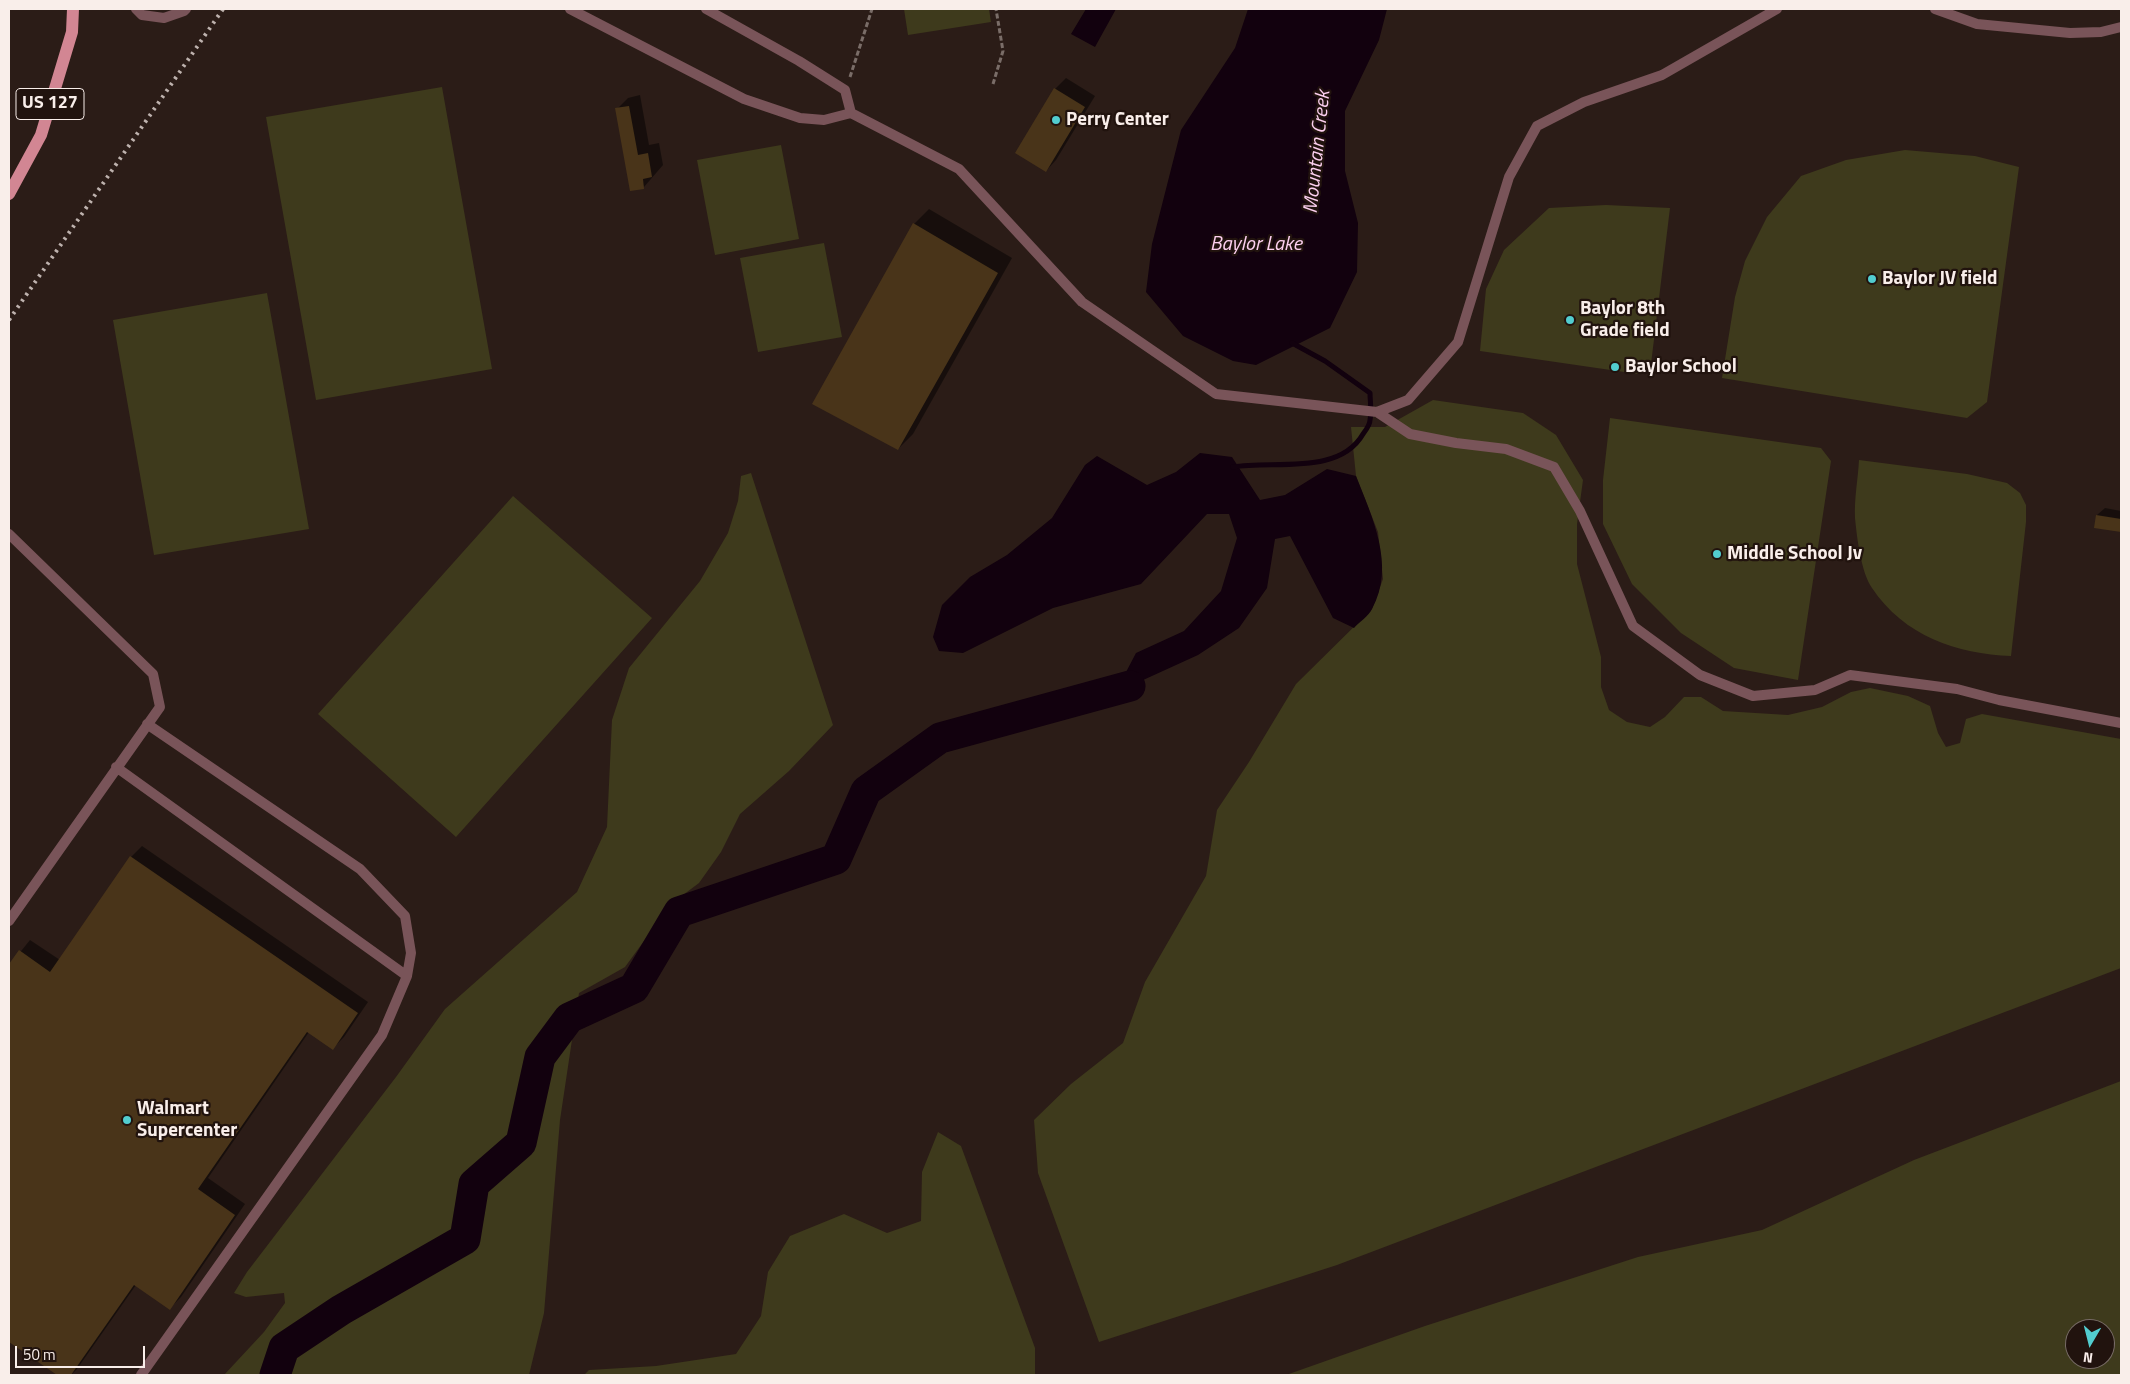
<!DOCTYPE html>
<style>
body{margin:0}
#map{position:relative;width:2130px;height:1384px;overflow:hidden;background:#2b1c17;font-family:"Titillium Web",sans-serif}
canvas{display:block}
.frame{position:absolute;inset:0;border:10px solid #f9eeea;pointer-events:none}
.north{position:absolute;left:2065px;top:1319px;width:50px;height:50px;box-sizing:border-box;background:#21130e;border:1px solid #776b66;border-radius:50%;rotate:188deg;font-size:14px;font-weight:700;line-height:20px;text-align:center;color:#f9eeea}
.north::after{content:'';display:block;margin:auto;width:18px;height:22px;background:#52cdcf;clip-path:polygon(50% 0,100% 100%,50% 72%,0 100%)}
.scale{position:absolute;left:15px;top:1346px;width:130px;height:22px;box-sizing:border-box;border:2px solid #f9eeea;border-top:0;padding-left:6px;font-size:15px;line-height:18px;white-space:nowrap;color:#f9eeea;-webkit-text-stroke:4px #21130e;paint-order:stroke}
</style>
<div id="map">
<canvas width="2130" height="1384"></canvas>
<div class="frame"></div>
<div class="north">N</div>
<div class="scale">50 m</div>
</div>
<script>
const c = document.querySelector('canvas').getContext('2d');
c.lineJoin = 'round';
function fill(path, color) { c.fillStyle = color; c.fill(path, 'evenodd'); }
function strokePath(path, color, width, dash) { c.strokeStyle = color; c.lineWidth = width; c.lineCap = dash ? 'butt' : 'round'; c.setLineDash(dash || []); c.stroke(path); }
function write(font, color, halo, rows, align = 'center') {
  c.font = font + ' "Titillium Web",sans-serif'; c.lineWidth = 4.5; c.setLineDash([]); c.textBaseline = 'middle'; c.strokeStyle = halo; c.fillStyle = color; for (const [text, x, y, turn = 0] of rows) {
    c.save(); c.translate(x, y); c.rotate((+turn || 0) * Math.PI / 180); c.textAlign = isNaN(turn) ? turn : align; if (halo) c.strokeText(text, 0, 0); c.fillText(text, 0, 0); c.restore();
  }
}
const green = new Path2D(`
 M904 9H989L991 22 908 35Z
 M442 87 492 369 316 400 266 117Z
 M781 145 799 239 715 255 697 160Z
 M1905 150 1975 156 2019 167 1987 402 1967 418 1722 378 1735 297 1745 261 1767 217 1801 176 1846 160Z
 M1606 205 1670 208 1651 364 1638 374 1480 351 1486 289 1504 250 1549 208Z
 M824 243 842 337 758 352 740 258Z
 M267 293 309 529 154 555 113 320Z
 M1433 400 1523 413 1556 435 1583 480 1577 524V564L1601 657V687L1609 710 1627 722 1650 727 1665 717 1684 697H1701L1723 711 1788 715 1822 707 1851 692 1870 688 1908 696 1930 706 1938 733 1946 747 1960 743 1966 719 1982 714 2121 739V968L1337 1265 1099 1342 1038 1173 1034 1120 1071 1084 1123 1043 1145 982 1206 876 1217 810 1249 762 1296 684 1372 609 1383 579 1378 532 1356 476 1351 427H1385Z
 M1610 418 1821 448 1831 461 1798 680 1734 668 1681 633 1632 584 1603 524V480Z
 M1859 460 1967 474 2007 483 2020 493 2026 505V522L2011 656C1957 654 1904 636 1872 588 1861 572 1857 538 1855 518 1854 499 1858 479 1859 460Z
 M751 473 833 725 789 771 740 814 721 852 699 883 671 904 625 967 579 993 560 1120 544 1313 529 1375H224L264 1332 285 1303 284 1293 246 1297 234 1293 247 1272 396 1077 445 1009 577 892 607 827 612 720 629 668 700 581 728 533 738 501 741 476Z
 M513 496 652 618 456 837 318 714Z
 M2121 1081V1375H1286L1425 1326 1638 1257 1762 1230 1914 1160ZM2075 1329H2105V1359H2075Z
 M938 1132 961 1146 1035 1348V1375H584L589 1370 656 1366 736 1354 761 1316 768 1272 790 1236 844 1214 887 1233 921 1221 922 1172Z`);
const water = new Path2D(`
 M1086 9H1116L1095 47 1071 34Z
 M1248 9H1387L1379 40 1345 111V171L1358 223 1357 272 1330 328 1256 365 1233 361 1183 336 1146 292 1152 244 1181 130 1235 48Z
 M1200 453 1232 457 1260 500 1285 495 1327 469 1356 476C1372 517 1396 566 1372 609 1369 616 1359 622 1354 628L1333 618 1290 536 1275 539 1267 588 1239 628 1198 655 1130 686 1125 674 1136 653 1184 631 1221 591 1237 538 1229 514H1207L1141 584 1053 608 963 653 939 651 933 637 942 605 970 577 1007 555 1052 518 1085 465 1097 456 1147 485 1176 472Z`);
const shadow = new Path2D(`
 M1066 78 1095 96 1056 160 1046 171 1055 89Z
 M640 95 649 145 659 143 663 165 644 187 617 109 628 98Z
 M929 209 1012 258 913 434 898 449 814 403 914 224Z
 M2105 508 2121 511V531L2096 527 2097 515Z
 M142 846 368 1002 344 1037 333 1048 309 1032 208 1178 245 1204 181 1297 170 1308 136 1285 77 1369 71 1375H59L9 1340V966L30 940 60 960 131 857Z`);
const stream = new Path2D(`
 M1233 467C1273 460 1339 476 1363 434 1366 430 1370 425 1370 420 1372 411 1370 402 1370 393L1325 361 1292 343`);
const river = new Path2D(`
 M275 1375 284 1348 341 1310 465 1239 474 1184 521 1143 540 1057 569 1018 634 988 679 912 836 859 866 791 940 738 1130 686`);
const building = new Path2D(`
 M1054 88 1085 107 1046 172 1015 153Z
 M629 106 638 155 648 153 652 177 643 179 644 189 630 191 615 108Z
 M913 223 998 273 898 450 812 404Z
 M2096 515 2121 519V532L2094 528Z
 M130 856 358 1013 333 1050 307 1032 198 1189 235 1215 170 1310 134 1285 71 1375H57L9 1342V964L19 950 50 972Z`);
const path = new Path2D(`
 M850 77 872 9
 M993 84 1003 51 996 9`);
const lane = new Path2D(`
 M136 9 142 15 164 18 184 11 186 9
 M570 9 744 99 800 118 824 120 851 113 959 169 1082 302 1216 394 1377 412 1408 400 1458 342 1509 177 1537 126 1584 102 1662 75 1777 9
 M706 9 799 61 845 90 851 113
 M1935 9 1977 24 2070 33 2101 32 2121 27
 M1377 412 1410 434 1456 443 1506 449 1554 467 1580 511 1633 626 1700 675 1753 696 1815 690 1850 675 1957 689 1999 700 2121 723
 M9 534 153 674 160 707 9 921
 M147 724 360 869 405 916 411 953 407 976
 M116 767 407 976 382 1035 141 1375`);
const primary = new Path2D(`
 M9 194 41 135 72 32 73 9`);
const rail = new Path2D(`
 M9 320 223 9`);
const markers = [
 [1056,120,5,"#52cdcf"],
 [1872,279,5,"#52cdcf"],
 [1570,320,5,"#52cdcf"],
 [1615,367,5,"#52cdcf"],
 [1717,554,5,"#52cdcf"],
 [127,1120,5,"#52cdcf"]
];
const shields = [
 [50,104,68]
];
const shieldNames = [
 ["US 127",50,104]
];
const poiNames = [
 ["Perry Center",1066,120],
 ["Baylor JV field",1882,279],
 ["Baylor 8th",1580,309],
 ["Grade field",1580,331],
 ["Baylor School",1625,367],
 ["Middle School Jv",1727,554],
 ["Walmart",137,1109],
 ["Supercenter",137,1131]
];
const waterNames = [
 ["Mountain Creek",1318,152,-84],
 ["Baylor Lake",1256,245]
];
fill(green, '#3e3a1c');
fill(water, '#12010e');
fill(shadow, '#0007');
strokePath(stream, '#12010e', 5);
strokePath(river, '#12010e', 31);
fill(building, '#493419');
strokePath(path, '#7a6d68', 3, [5, 2.5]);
strokePath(lane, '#795459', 10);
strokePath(primary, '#d28693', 12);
strokePath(rail, '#beb2ae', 4, [2.5, 5]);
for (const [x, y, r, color] of markers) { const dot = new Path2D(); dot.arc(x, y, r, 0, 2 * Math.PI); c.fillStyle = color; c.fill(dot); strokePath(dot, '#21130e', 2); }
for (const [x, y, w] of shields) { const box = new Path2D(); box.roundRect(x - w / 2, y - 15.5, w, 31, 4); c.fillStyle = '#21130e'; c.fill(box); strokePath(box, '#f9eeea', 1); }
write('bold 18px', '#f9eeea', null, shieldNames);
write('bold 19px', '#f9eeea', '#21130e', poiNames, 'left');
write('italic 20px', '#fdd0ef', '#21130e', waterNames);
</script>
